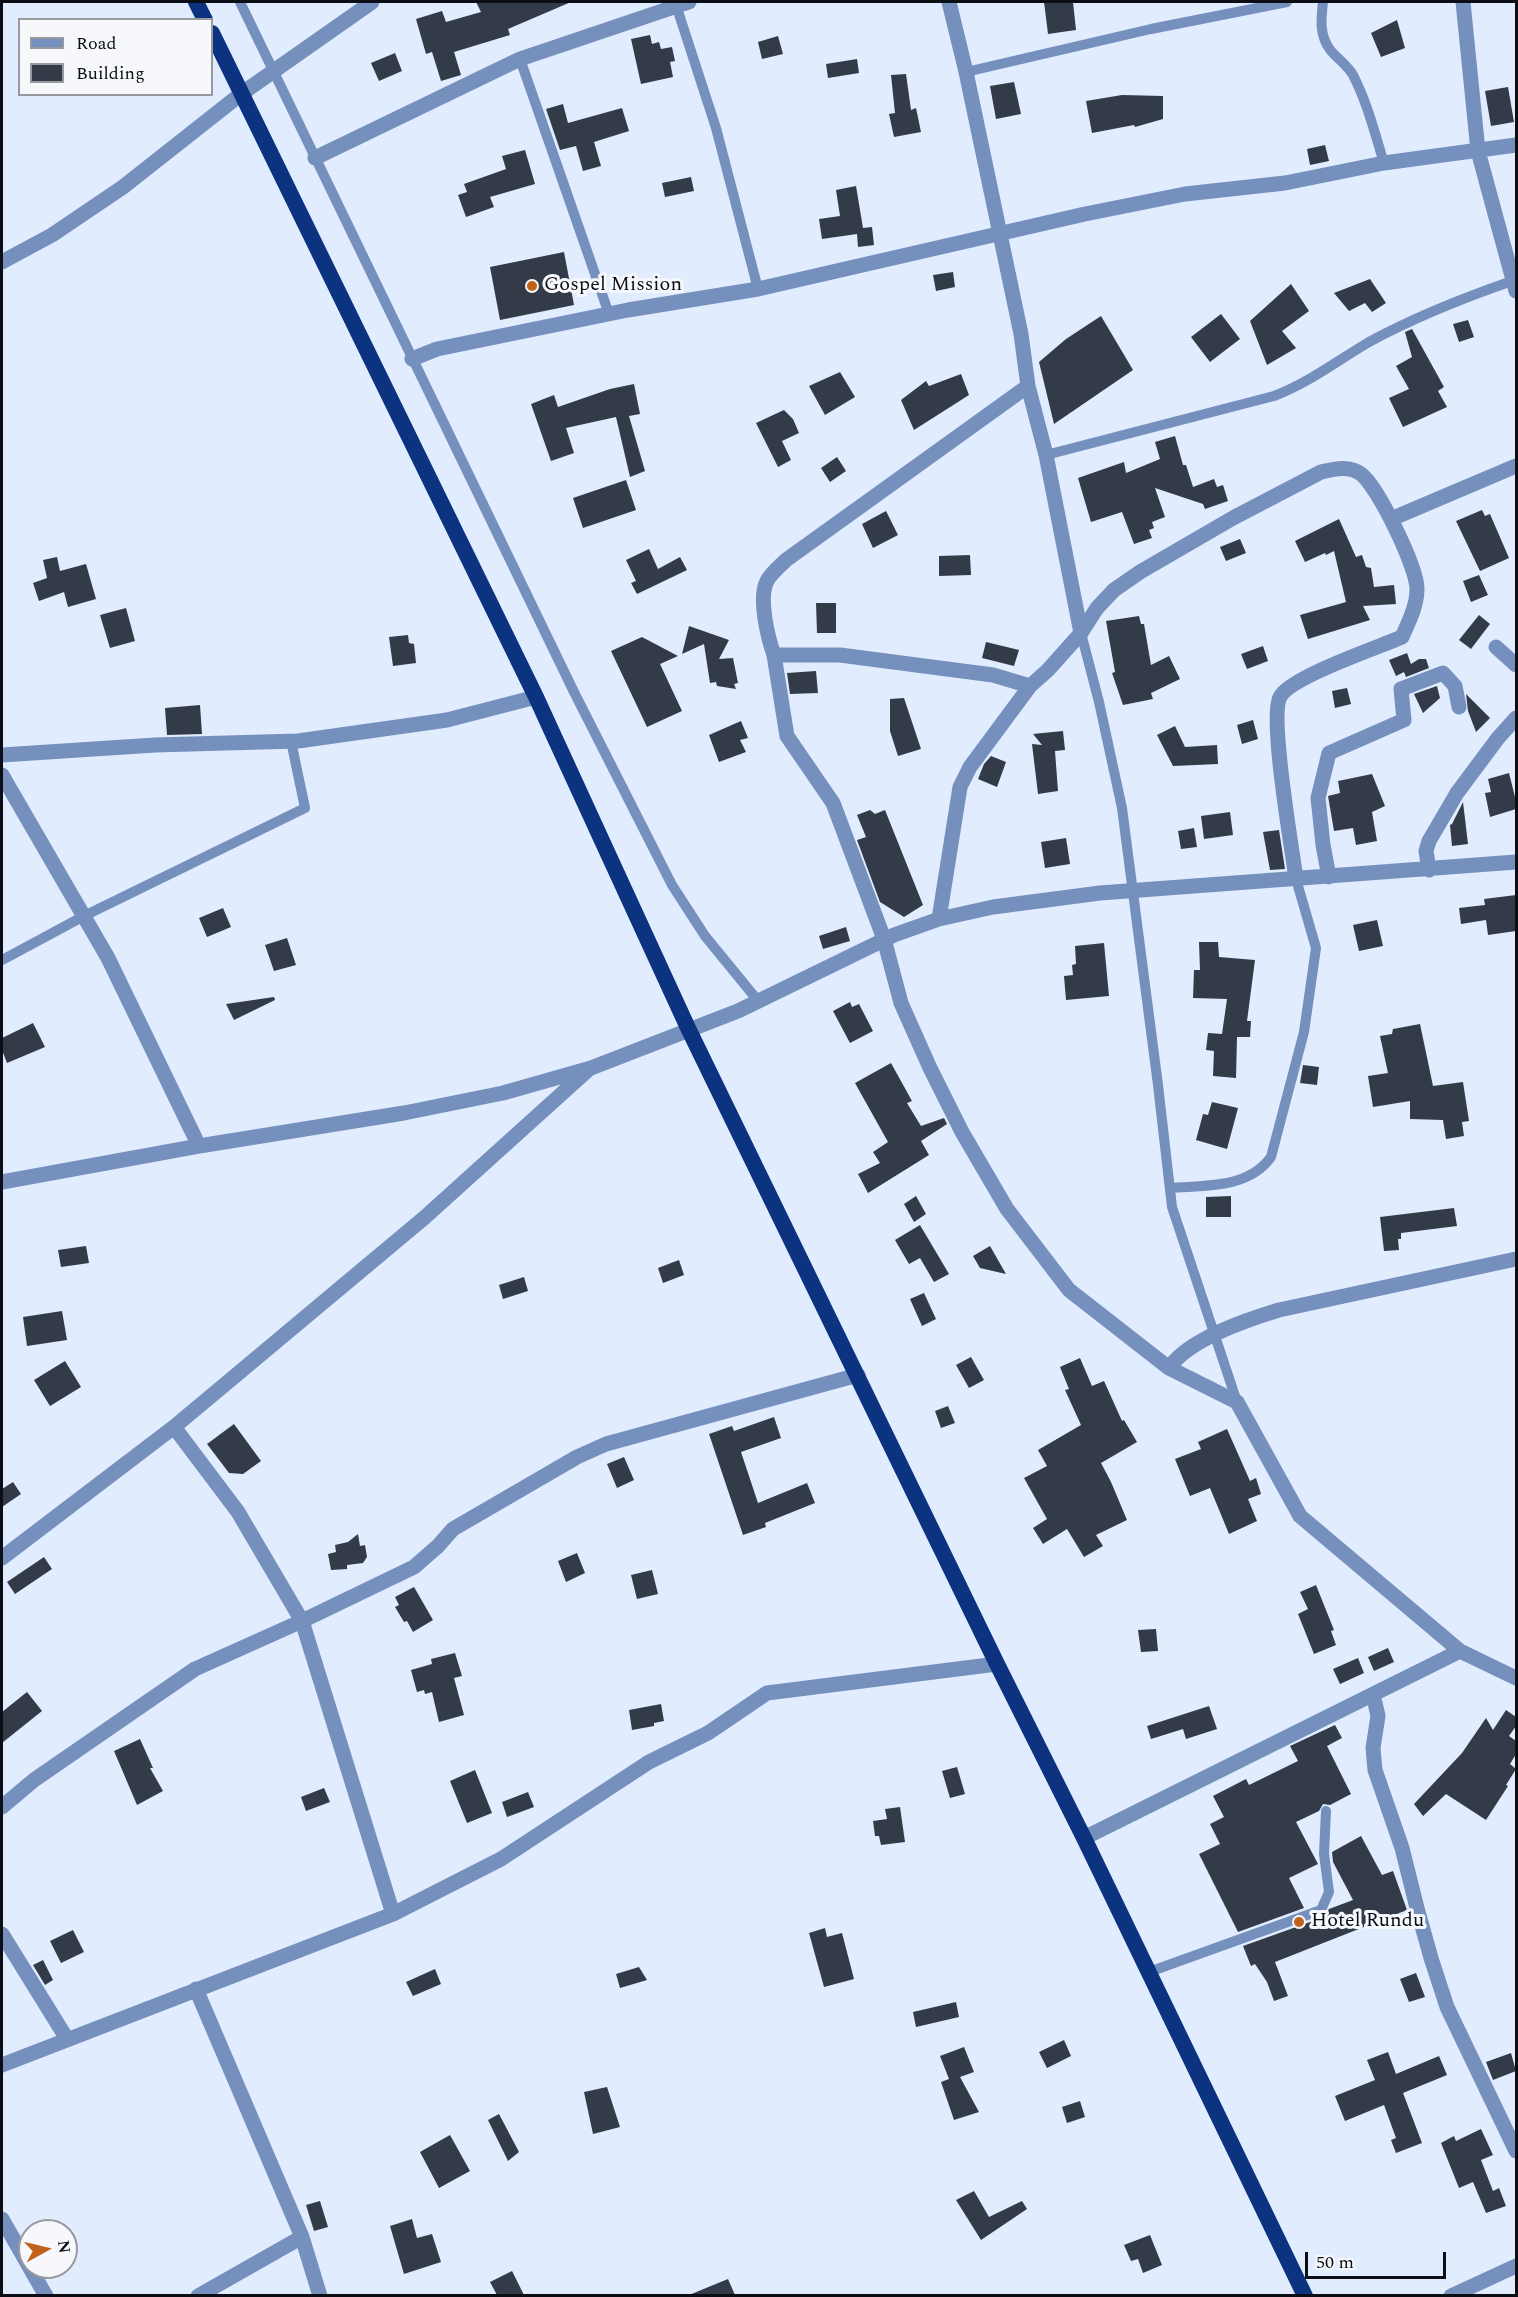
<!DOCTYPE html>
<style>
body{margin:0}
#map{position:relative;width:1518px;height:2297px;overflow:hidden;background:#e1ecfe;font-family:Spectral,serif}
canvas{display:block}
.frame{position:absolute;inset:0;border:3px solid #0b0e14;pointer-events:none}
.legend{position:absolute;left:18px;top:18px;width:195px;height:78px;box-sizing:border-box;background:#f6f8fc;border:2px solid #989a9f;margin:0;padding:8px 10px;list-style:none;font-size:18px;color:#0b0e14}
.legend li{display:flex;align-items:center;gap:12px;height:30px}
.legend b{width:30px;border:2px solid #989a9f}
.north{position:absolute;left:18px;top:2219px;width:60px;height:60px;box-sizing:border-box;background:#f6f8fc;border:2px solid #989a9f;border-radius:50%;rotate:82deg;font-size:16px;font-weight:700;line-height:24px;text-align:center;color:#0b0e14}
.north::after{content:'';display:block;margin:auto;width:21px;height:27px;background:#c1621a;clip-path:polygon(50% 0,100% 100%,50% 72%,0 100%)}
.scale{position:absolute;left:1305px;top:2252px;width:141px;height:27px;box-sizing:border-box;border:3px solid #0b0e14;border-top:0;padding-left:8px;font-size:18px;line-height:21px;white-space:nowrap;color:#0b0e14;-webkit-text-stroke:4px #f6f8fc;paint-order:stroke}
</style>
<div id="map">
<canvas width="1518" height="2297"></canvas>
<div class="frame"></div>
<ul class="legend">
<li><b style="height:8px;background:#7690be"></b>Road</li>
<li><b style="height:16px;background:#333b49"></b>Building</li>
</ul>
<div class="north">N</div>
<div class="scale">50 m</div>
</div>
<script>
const c = document.querySelector('canvas').getContext('2d');
c.lineJoin = 'round';
function fill(path, color) { c.fillStyle = color; c.fill(path, 'evenodd'); }
function strokePath(path, color, width, dash) { c.strokeStyle = color; c.lineWidth = width; c.lineCap = dash ? 'butt' : 'round'; c.setLineDash(dash || []); c.stroke(path); }
function write(font, color, halo, rows, align = 'center') {
  c.font = font + ' Spectral,serif'; c.lineWidth = 6; c.setLineDash([]); c.textBaseline = 'middle'; c.strokeStyle = halo; c.fillStyle = color; for (const [text, x, y, turn = 0] of rows) {
    c.save(); c.translate(x, y); c.rotate((+turn || 0) * Math.PI / 180); c.textAlign = isNaN(turn) ? turn : align; if (halo) c.strokeText(text, 0, 0); c.fillText(text, 0, 0); c.restore();
  }
}
const building = new Path2D(`
 M476 2H571L508 29 510 35 454 52 461 75 441 81 432 52 426 54 416 19 442 11 446 22 481 12Z
 M1044 2H1073L1076 30 1048 34Z
 M1397 20 1405 48 1381 57 1371 33Z
 M650 35 652 44 659 42 661 49 672 47 675 61 670 62 673 77 641 84 631 39Z
 M778 36 783 54 762 59 758 42Z
 M395 53 402 71 379 81 371 63Z
 M857 59 859 73 828 78 826 64Z
 M906 74 911 110 916 108 921 132 894 137 889 114 895 113 891 75Z
 M1014 82 1021 114 996 119 990 86Z
 M1508 87 1514 122 1491 126 1485 91Z
 M1122 95 1163 96V119L1135 127 1134 125 1092 133 1086 101Z
 M563 104 568 123 622 108 629 131 594 142 601 166 583 171 576 146 560 150 546 109Z
 M1325 145 1329 161 1310 165 1307 149Z
 M525 150 535 184 490 197 494 207 466 217 458 195 467 192 464 184 506 169 502 156Z
 M691 177 694 191 665 197 662 183Z
 M856 186 863 228 872 227 874 245 858 247 857 234 822 239 819 219 840 216 836 190Z
 M564 252 574 305 500 320 490 267Z
 M953 272 955 287 936 291 933 275Z
 M1370 279 1386 303 1372 312 1365 303 1349 311 1334 293Z
 M1291 284 1309 311 1282 331 1296 348 1267 365 1250 321Z
 M1221 314 1240 339 1210 362 1191 337Z
 M1101 316 1133 370 1054 424 1039 362 1066 339Z
 M1468 320 1474 337 1459 342 1453 324Z
 M1412 329 1444 387 1438 391 1447 407 1403 427 1389 398 1409 389 1396 366 1412 357 1405 332Z
 M840 372 855 397 825 415 809 386Z
 M961 374 969 395 914 430 901 400 926 381 929 386Z
 M634 384 640 414 629 416 645 471 630 477 616 417 566 428 574 453 551 461 531 404 554 395 558 407 610 389Z
 M784 410 793 419 799 433 782 441 791 460 778 467 756 423Z
 M1175 436 1183 465H1186L1193 487 1214 479 1217 487 1223 485 1228 501 1205 509 1203 504 1155 488 1165 517 1152 522 1154 528 1149 530 1152 538 1134 544 1122 512 1091 522 1078 478 1124 462 1126 473 1160 459 1155 442Z
 M837 457 846 471 830 482 821 468Z
 M626 480 636 510 583 528 573 498Z
 M1482 510 1485 516 1490 514 1509 558 1480 571 1456 521Z
 M886 511 898 535 873 548 862 524Z
 M1339 519 1356 557 1362 555 1366 567 1371 568 1374 587 1394 585 1396 604 1363 606 1370 620 1308 639 1300 615 1346 602 1334 551 1326 555 1325 553 1305 562 1295 541Z
 M1240 539 1246 553 1226 561 1220 547Z
 M649 549 658 569 680 557 687 570 637 594 631 583 636 581 626 560Z
 M970 555 971 575 939 576V556Z
 M57 557 60 571 86 564 96 599 68 607 64 592 39 601 33 583 47 578 43 560Z
 M1479 575 1488 595 1471 602 1463 581Z
 M816 603H836V633H817Z
 M126 608 135 641 110 648 100 615Z
 M1479 615 1490 624 1471 649 1459 640Z
 M1139 616 1141 624H1144L1151 665 1169 656 1180 679 1151 693 1153 699 1123 705 1112 673 1115 672 1106 621Z
 M689 626 729 640 719 659 733 658 738 683 734 684 736 689 717 686 716 682 710 683 704 644 682 654Z
 M408 635 409 643 414 644 416 663 393 666 389 637Z
 M642 637 678 656 660 664 682 711 647 727 611 651Z
 M986 642 1019 650 1014 666 982 658Z
 M1263 646 1268 661 1247 669 1241 654Z
 M1407 653 1411 664 1419 659H1426L1429 668 1406 677 1404 672 1396 676 1389 660Z
 M816 671 818 693 790 694 787 673Z
 M1437 686 1440 698 1423 713 1414 694Z
 M1347 688 1351 704 1335 708 1332 691Z
 M1466 694 1490 718 1476 732 1468 711Z
 M904 698 921 749 898 756 890 731V699Z
 M200 705 202 734 167 735 165 708Z
 M1253 720 1258 739 1242 744 1237 725Z
 M741 721 748 738 740 740 746 752 719 762 709 735Z
 M1175 726 1185 747 1217 745 1218 764 1173 766 1157 735Z
 M1063 731 1065 750 1055 751 1058 791 1038 794 1032 744 1042 745 1033 734Z
 M991 756 1006 762 997 787 978 779 984 764Z
 M1509 773 1516 801V809L1490 817 1485 793 1491 792 1488 779Z
 M1372 774 1385 806 1372 812 1377 841 1356 845 1353 828 1334 831 1328 796 1340 793 1338 781Z
 M1463 802 1468 844 1452 846 1450 825 1452 824Z
 M870 810 875 814 885 810 923 905 904 917 880 902 857 840 866 837 857 815Z
 M1230 812 1233 835 1204 839 1201 816Z
 M1194 828 1197 847 1181 849 1178 831Z
 M1279 830 1285 869 1270 870 1263 832Z
 M1066 838 1070 864 1045 868 1041 842Z
 M1516 895V931L1488 935 1486 920 1461 924 1459 908 1485 905 1484 899Z
 M223 908 231 927 207 937 199 918Z
 M1377 920 1383 946 1359 951 1353 925Z
 M846 927 850 941 823 949 819 936Z
 M287 938 296 965 274 971 265 945Z
 M1199 942H1218L1219 957 1255 960 1247 1021H1251L1250 1037H1237L1236 1078 1213 1076 1214 1051 1206 1050 1208 1033 1222 1034 1227 999 1193 998 1194 970H1200Z
 M1104 943 1109 996 1066 1000 1064 976 1073 975 1072 965 1076 964 1075 946Z
 M274 997 275 1000 234 1020 226 1004Z
 M850 1002 852 1007 859 1004 873 1031 850 1043 833 1011Z
 M33 1023 45 1047 7 1063 2 1050V1038Z
 M1420 1024 1433 1086 1463 1082 1469 1121 1462 1122 1464 1136 1446 1139 1443 1120 1410 1119V1101L1373 1107 1368 1076 1388 1073 1380 1036 1392 1034 1393 1029Z
 M891 1063 912 1101 907 1103 921 1126 944 1118 947 1124 921 1141 929 1155 868 1193 858 1174 880 1163 873 1152 888 1142 855 1083Z
 M1303 1065 1319 1067 1317 1085 1300 1083Z
 M1212 1102 1238 1108 1227 1149 1196 1140 1203 1114 1208 1115Z
 M916 1196 926 1214 914 1222 904 1204Z
 M1231 1196V1217H1206V1197Z
 M1454 1208 1457 1226 1401 1233V1239H1398L1399 1250 1384 1251 1380 1217Z
 M920 1225 949 1274 934 1282 920 1258 909 1264 895 1240Z
 M86 1246 89 1263 61 1267 58 1250Z
 M990 1246 1006 1274 980 1268 973 1256Z
 M679 1260 684 1275 663 1283 658 1268Z
 M524 1277 528 1291 503 1299 499 1285Z
 M924 1293 936 1319 922 1326 910 1299Z
 M62 1311 67 1340 27 1346 23 1317Z
 M971 1357 984 1380 969 1388 956 1365Z
 M1080 1358 1092 1386 1104 1381 1122 1421 1124 1420 1137 1442 1101 1463 1111 1482 1127 1520 1096 1535 1103 1546 1084 1557 1067 1529 1043 1544 1033 1528 1047 1519 1024 1478 1047 1466 1038 1450 1081 1425 1065 1390 1069 1389 1060 1367Z
 M65 1361 81 1387 50 1406 34 1380Z
 M948 1406 955 1423 941 1428 935 1411Z
 M774 1417 781 1438 741 1452 758 1503 807 1483 815 1503 765 1523 766 1527 743 1535 709 1434 732 1426 734 1431Z
 M234 1424 261 1461 243 1474 229 1473 207 1444Z
 M1227 1429 1250 1481 1256 1478 1261 1494 1248 1499 1257 1521 1229 1534 1210 1488 1190 1496 1175 1459 1201 1449 1198 1442Z
 M624 1457 634 1480 617 1488 607 1464Z
 M13 1482 21 1494 2 1507V1489Z
 M358 1534 360 1546 365 1545 367 1557 363 1563 347 1565V1569L331 1570 328 1554 336 1552 335 1545 348 1542Z
 M577 1553 585 1573 566 1582 558 1561Z
 M44 1557 52 1569 15 1594 7 1582Z
 M652 1570 658 1594 637 1599 631 1575Z
 M1316 1585 1334 1630 1331 1631 1336 1645 1314 1654 1298 1614 1308 1609 1300 1592Z
 M414 1587 433 1620 413 1632 407 1621 404 1622 395 1607 399 1605 395 1597Z
 M1156 1629 1158 1651 1141 1652 1138 1630Z
 M1388 1648 1394 1662 1374 1671 1368 1657Z
 M455 1653 462 1676 454 1678 464 1715 439 1722 432 1692 425 1694 424 1690 417 1692 411 1670 432 1664 431 1659Z
 M1358 1658 1364 1673 1340 1684 1333 1669Z
 M27 1692 42 1711 2 1743V1712Z
 M661 1704 664 1721 654 1723V1726L632 1730 629 1710Z
 M1209 1706 1217 1729 1186 1739 1183 1729 1151 1739 1147 1726Z
 M1506 1710 1516 1717V1726L1509 1736 1516 1741V1754L1510 1764 1516 1769 1506 1785 1508 1786 1486 1820 1446 1794 1423 1816 1414 1804 1462 1753 1486 1718 1493 1730Z
 M1335 1725 1342 1738 1327 1746 1351 1794 1330 1805 1323 1804 1319 1811 1296 1822 1318 1864 1289 1878 1304 1908 1238 1932 1199 1854 1220 1844 1210 1824 1224 1817 1213 1796 1246 1779 1249 1785 1298 1761 1290 1746Z
 M140 1739 153 1768H150L163 1791 137 1805 114 1751Z
 M957 1767 965 1794 950 1798 942 1771Z
 M475 1770 492 1813 467 1823 450 1781Z
 M324 1788 330 1802 306 1811 301 1797Z
 M528 1792 534 1807 507 1817 502 1802Z
 M900 1807 905 1842 881 1845 879 1836H875L873 1821 887 1819 885 1809Z
 M1361 1836 1382 1875 1393 1871 1407 1910 1275 1962 1288 1996 1274 2001 1267 1982 1255 1964 1251 1966 1243 1946 1324 1917 1329 1909 1353 1900 1333 1862 1332 1852Z
 M825 1928 827 1937 842 1933 854 1979 824 1987 809 1933Z
 M73 1930 84 1952 61 1963 50 1941Z
 M43 1960 53 1980 45 1985 33 1965Z
 M639 1967 647 1980 620 1988 616 1974Z
 M435 1969 441 1984 413 1996 406 1982Z
 M1416 1973 1425 1997 1409 2002 1400 1979Z
 M956 2002 959 2017 916 2027 913 2012Z
 M1064 2040 1071 2056 1047 2068 1039 2052Z
 M964 2047 974 2072 960 2077 979 2112 954 2120 941 2082 949 2079 940 2056Z
 M1388 2052 1396 2074 1439 2056 1447 2075 1403 2093 1422 2143 1396 2153 1391 2140 1396 2138 1384 2105 1345 2121 1335 2096 1375 2080 1367 2060Z
 M1511 2053 1516 2071 1493 2080 1486 2062Z
 M607 2087 620 2127 593 2134 584 2092Z
 M1080 2101 1085 2117 1067 2123 1062 2107Z
 M499 2114 519 2152 508 2161 488 2120Z
 M1481 2129 1493 2155 1481 2160 1493 2191 1499 2188 1506 2206 1486 2213 1473 2182 1459 2188 1441 2143 1454 2136 1456 2141Z
 M450 2135 470 2171 439 2188 420 2152Z
 M974 2191 989 2217 1022 2201 1027 2209 981 2240 956 2200Z
 M320 2201 328 2227 314 2231 306 2205Z
 M412 2219 417 2238 432 2234 441 2262 404 2274 390 2226Z
 M1150 2235 1162 2265 1143 2273 1138 2259 1131 2261 1124 2245Z
 M512 2271 524 2295H497L490 2282Z
 M728 2279 735 2295H689Z`);
const service = new Path2D(`
 M240 2 574 692 672 885 705 936 759 1002
 M1323 2C1321 19 1319 36 1331 51 1338 59 1347 65 1353 75 1367 102 1375 134 1384 163
 M676 5 716 128 758 289
 M520 59 609 314
 M966 72 1151 29 1287 2
 M1046 455 1274 396C1310 382 1337 361 1369 342 1415 317 1463 298 1512 281
 M1081 633 1099 702 1122 808 1158 1085 1172 1207 1237 1402
 M2 960 84 916 305 808 291 741
 M1170 1188C1205 1185 1248 1189 1271 1157L1304 1032 1316 948 1296 879
 M1149 1972 1321 1910 1329 1892 1324 1854 1326 1811`);
const minor = new Path2D(`
 M1463 2 1478 151 1516 291
 M315 158 520 59 689 2
 M2 262 52 235 123 187 241 94
 M412 359 437 349 628 310 758 289 1085 214 1185 194 1285 183 1384 163 1516 145
 M1028 386 786 560C780 566 771 573 767 581 758 598 768 638 774 655H840L993 675 1030 686
 M1391 519 1516 466
 M1081 633 1097 608 1114 590 1140 572 1233 518 1321 472C1334 469 1349 465 1361 474 1378 487 1417 567 1417 589 1417 606 1409 621 1402 637 1379 647 1290 677 1280 697 1269 718 1292 848 1296 879
 M1496 647 1516 665
 M774 655 787 736 833 803 884 939 901 1003 930 1068 962 1132 1007 1209 1069 1290 1169 1368 1237 1402 1300 1516 1460 1651 1516 1678
 M2 755 155 745 298 741 447 720 536 697
 M2 775 108 958 199 1146
 M1429 870 1426 851 1429 841 1457 793 1498 738 1516 718
 M1329 877 1323 845 1318 798 1329 753 1404 720 1401 689 1443 673 1455 686 1459 707
 M939 919 960 787 970 767 1030 686 1048 670 1081 633 1046 455 1028 386 1021 334 966 72 949 2
 M2 1182 199 1146 404 1113 503 1093 591 1068 738 1011 894 935 939 919 993 907 1100 893 1516 862
 M1169 1368C1189 1339 1246 1320 1279 1310L1516 1259
 M174 1427 238 1512 302 1621 393 1914
 M2 1558 174 1427 424 1218 588 1070
 M1373 1694 1378 1716 1373 1748 1375 1770 1402 1848 1417 1908 1431 1958 1447 2007 1516 2151
 M2 1807 34 1780 195 1669 302 1621 414 1567 438 1546 453 1529 577 1457 606 1444 858 1375
 M1084 1838 1460 1651
 M2 1934 67 2039
 M196 1989 302 2237 320 2296
 M2 2065 393 1914 501 1859 649 1762 708 1733 767 1693 997 1664
 M2 2219 46 2296
 M198 2296 302 2237`);
const tertiary = new Path2D(`
 M241 94 372 2
 M1451 2296 1516 2266`);
const trunk = new Path2D(`
 M196 2 205 20
 M212 33 536 697 688 1028 997 1664 1084 1838 1305 2296`);
const markers = [
 [532,286,6,"#c1621a"],
 [1299,1922,6,"#c1621a"]
];
const poiNames = [
 ["Gospel Mission",544,286],
 ["Hotel Rundu",1311,1922]
];
fill(building, '#333b49');
strokePath(service, '#7690be', 10);
strokePath(minor, '#7690be', 15);
strokePath(tertiary, '#7690be', 15);
strokePath(trunk, '#0c3380', 16);
for (const [x, y, r, color] of markers) { const dot = new Path2D(); dot.arc(x, y, r, 0, 2 * Math.PI); c.fillStyle = color; c.fill(dot); strokePath(dot, '#f6f8fc', 2); }
write('20px', '#0b0e14', '#f6f8fc', poiNames, 'left');
</script>
